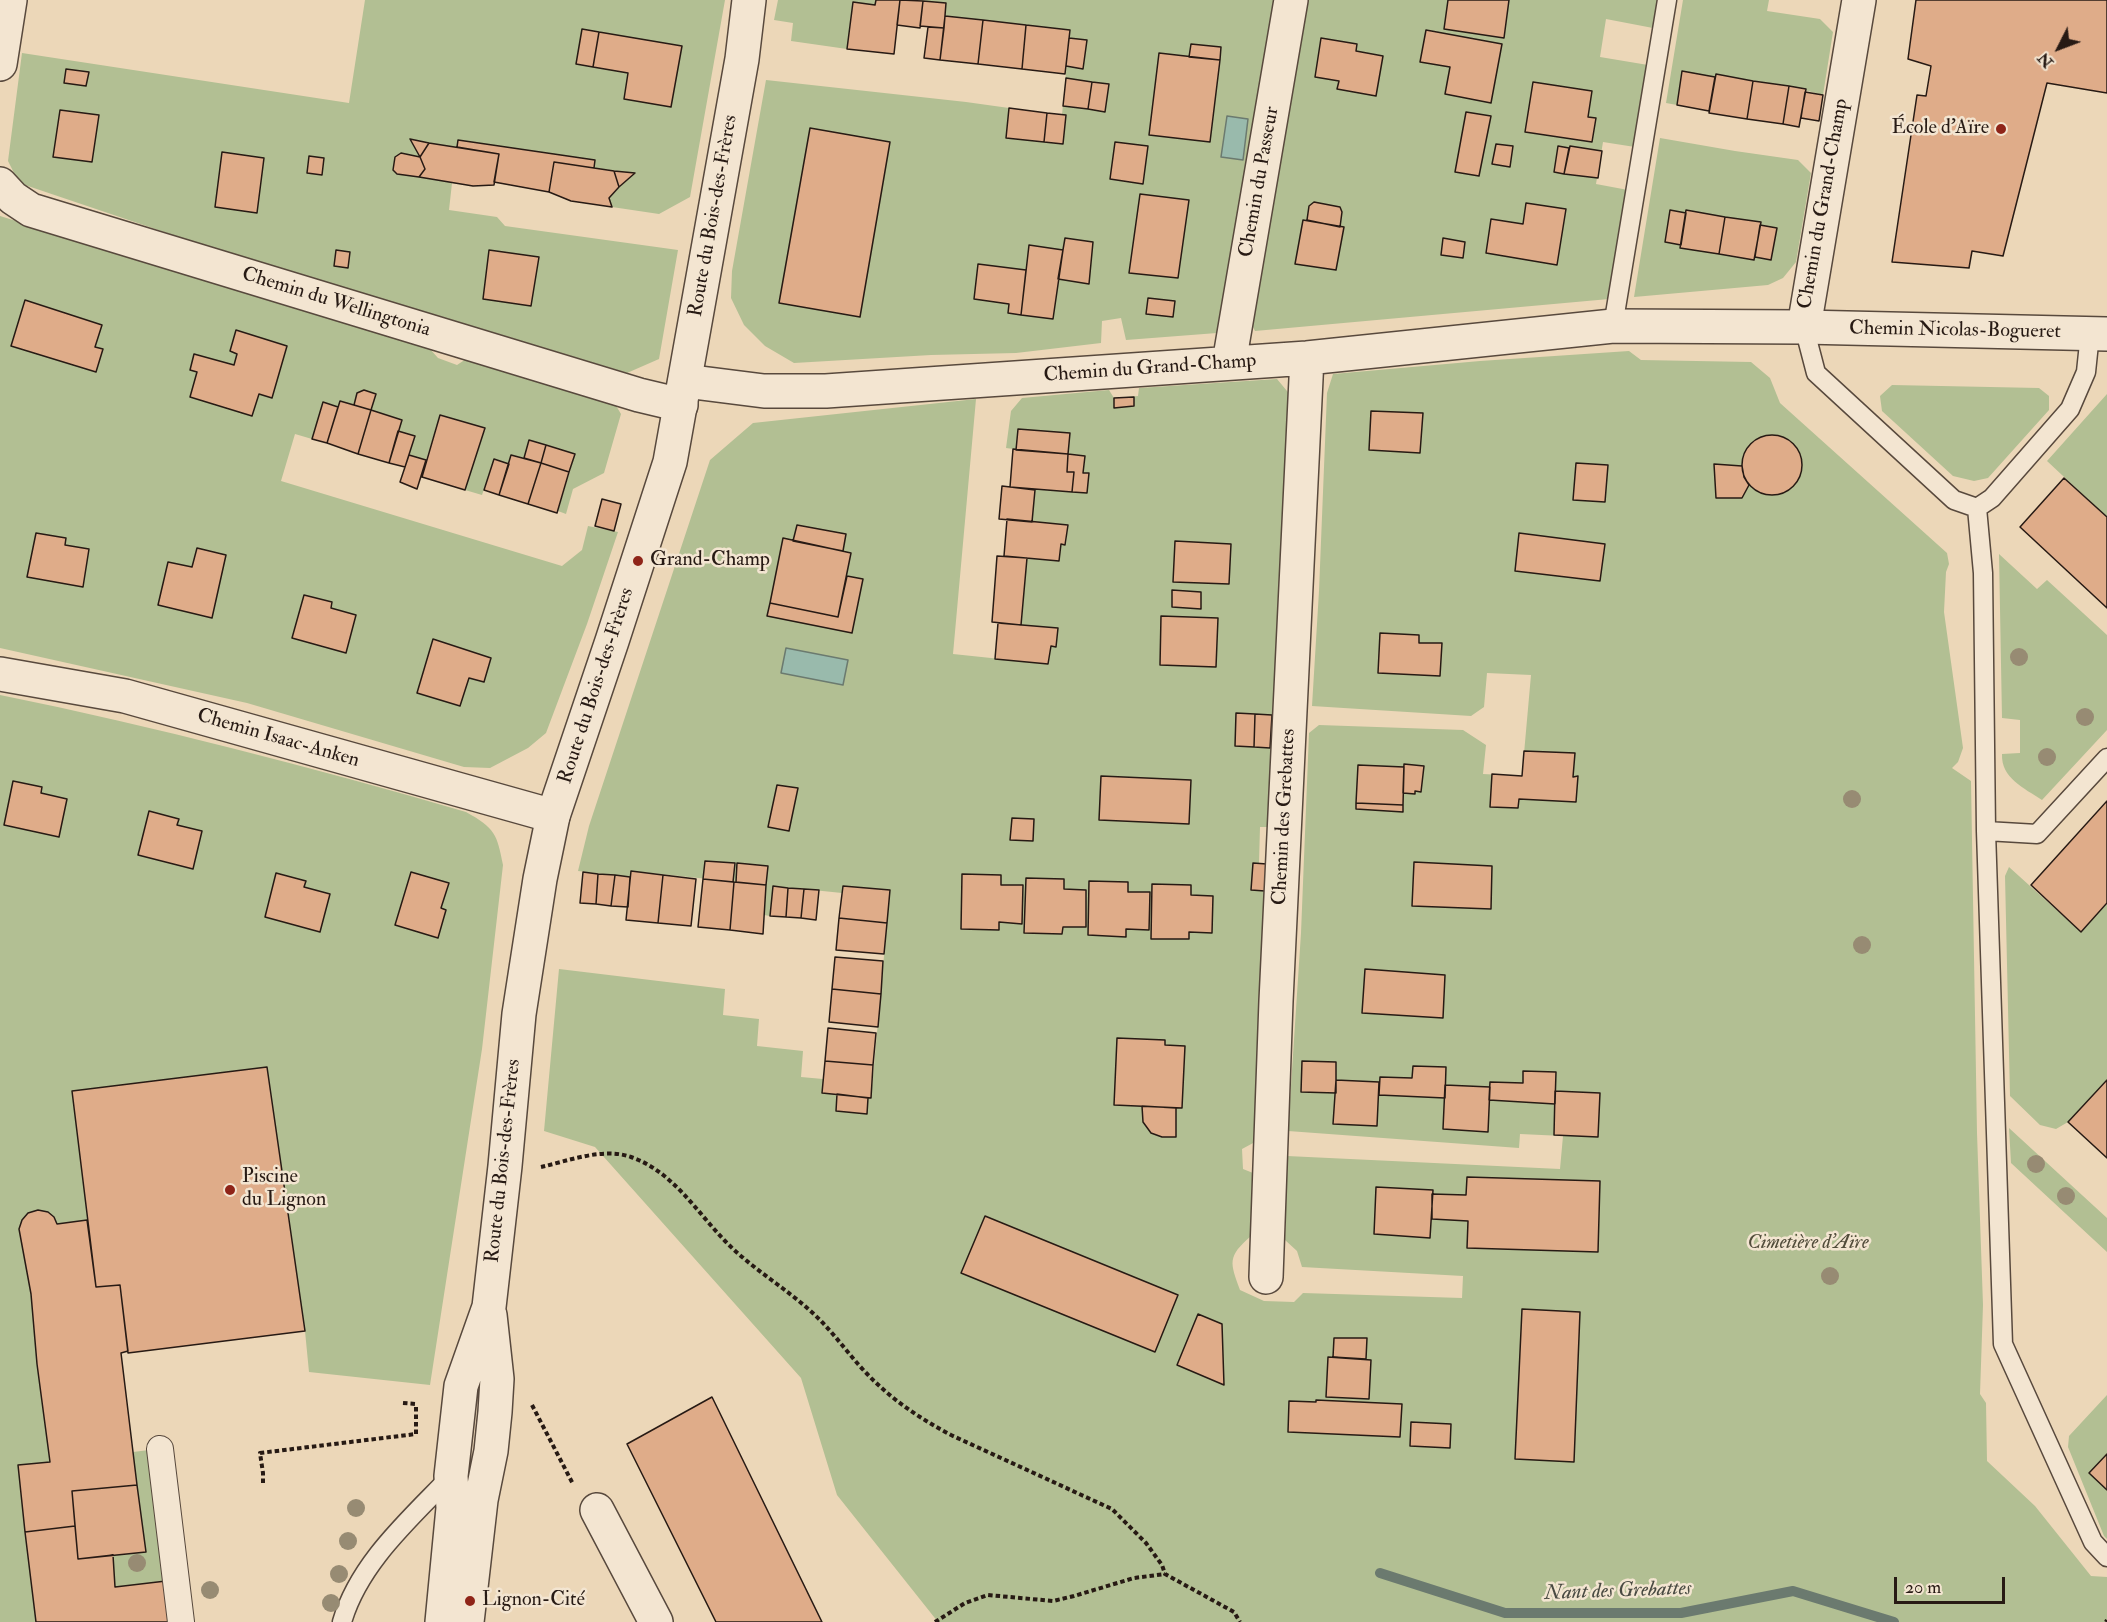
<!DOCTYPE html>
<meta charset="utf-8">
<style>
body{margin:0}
#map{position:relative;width:2107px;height:1622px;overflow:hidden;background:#ecd7b8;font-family:"IM FELL Double Pica",serif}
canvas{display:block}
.north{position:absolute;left:2029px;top:18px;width:60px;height:60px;-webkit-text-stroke:4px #f3e5d1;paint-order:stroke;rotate:228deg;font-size:16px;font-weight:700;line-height:24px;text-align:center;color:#271a14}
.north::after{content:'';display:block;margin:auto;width:21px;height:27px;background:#271a14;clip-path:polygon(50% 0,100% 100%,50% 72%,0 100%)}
.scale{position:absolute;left:1894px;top:1577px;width:111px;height:27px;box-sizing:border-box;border:3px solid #271a14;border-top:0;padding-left:8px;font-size:18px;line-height:21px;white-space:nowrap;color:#271a14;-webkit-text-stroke:4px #f3e5d1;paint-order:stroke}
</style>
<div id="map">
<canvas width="2107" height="1622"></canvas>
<div class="north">N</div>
<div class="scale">20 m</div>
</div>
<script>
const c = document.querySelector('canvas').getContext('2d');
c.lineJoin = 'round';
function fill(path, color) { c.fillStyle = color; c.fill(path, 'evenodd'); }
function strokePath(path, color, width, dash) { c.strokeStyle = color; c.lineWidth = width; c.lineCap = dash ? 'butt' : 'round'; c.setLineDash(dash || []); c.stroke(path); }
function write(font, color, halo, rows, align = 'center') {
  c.font = font + ' "IM FELL Double Pica",serif'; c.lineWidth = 5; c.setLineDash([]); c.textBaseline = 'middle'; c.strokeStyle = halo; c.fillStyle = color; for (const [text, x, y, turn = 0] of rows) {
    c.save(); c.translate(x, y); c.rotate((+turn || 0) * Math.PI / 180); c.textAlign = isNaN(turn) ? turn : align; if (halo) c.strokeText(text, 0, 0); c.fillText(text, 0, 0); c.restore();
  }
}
const green = new Path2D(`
 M365 0H725L690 197 659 214 612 207 609 198 634 173 594 168 595 161 501 147 494 185 473 186 452 183 449 210 497 217 505 226 678 250 659 359 627 373 176 236 19 183 8 161 22 53 349 103Z
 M778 0H876L875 5 853 2 847 49 791 41 793 23 774 20Z
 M918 0H1282L1231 319 1217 333 1126 340 1121 318 1102 321 1101 343 1016 353 931 355 794 363 765 346 744 325 731 298 732 271 766 80 966 102 1009 108 1006 138 1063 143 1066 115H1062L1070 30 945 16 946 3Z
 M1305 0H1659L1653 28 1606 19 1600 57 1648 65 1635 147 1603 142 1596 184 1628 190 1609 299 1255 331 1252 325Z
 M1683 0H1769L1767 11 1820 19 1833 32 1823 95 1789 86 1716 75 1715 77 1682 72 1677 105 1666 103Z
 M1660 138 1735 151 1798 160 1811 173 1796 262 1783 278 1768 285 1634 297Z
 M0 216 430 349 438 358 457 365 466 359 615 404 621 414 604 473 573 489 566 514 558 511 575 454 529 440 524 458 512 455 509 464 494 459 482 495 465 490 484 428 440 415 426 460 409 455 415 436 398 431 402 420 371 410 376 394 364 391 357 394 354 405 338 407 323 403 312 439 295 434 281 481 562 566 582 550 588 526 618 532 587 624 546 733 528 748 490 768 464 767 247 703 0 648Z
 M1629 351 1641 360 1751 362 1770 378 1780 403 1947 553 1949 564 1946 572 1944 612 1963 748 1958 762 1952 768 1971 781 1977 1133 1983 1305 1980 1394 1986 1403 1987 1461 2035 1506 2091 1576 2107 1577V1622H938L837 1495 801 1378 595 1147 544 1131 559 969 725 989 723 1015 759 1019 757 1046 803 1051 801 1077 823 1079 871 1098 890 890 843 886 842 893 774 886 770 916 764 915 766 885 631 871 630 877 578 871 589 826 710 460 753 423 976 399 953 654 1048 664 1051 646 1056 647 1058 629 1021 625 1027 558 1059 561 1061 544H1066L1068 525 1032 522 1035 490 1010 487 1013 449 1006 448 1011 411 1022 398 1109 390 1114 398 1138 396 1139 388 1277 379 1292 397 1270 827H1260L1259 863 1267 864 1255 1142 1242 1149 1243 1169 1253 1173 1251 1236C1227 1257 1230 1262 1240 1290L1264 1301 1294 1302 1303 1293 1462 1298 1463 1276 1302 1267 1297 1251 1285 1240 1287 1156 1560 1169 1563 1136 1520 1134 1519 1148 1288 1131 1301 933 1309 733 1319 725 1463 730 1486 745 1483 774 1522 776 1531 675 1487 673 1484 707 1471 716 1312 706 1319 591 1327 393 1333 374 1480 361Z
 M1892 385 2039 388 2049 396V410L1988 478 1974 481 1953 476 1882 411 1880 396Z
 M2107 394V517L2047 461Z
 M1999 554 2037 589 2047 580 2107 635V730L2042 800C2024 788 2001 778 2002 754L2020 753V720L2002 718Z
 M0 695C157 727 312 767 466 812 495 828 497 834 503 865L482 1049 430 1385 309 1372 305 1331 128 1353V1351L121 1353 133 1452 149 1450 170 1622H0Z
 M2009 867 2081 932 2107 903V1080L2068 1122 2056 1129 2040 1125 2010 1096 2005 876Z
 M2009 1128 2107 1218V1252L2011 1163Z
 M2107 1395V1454L2089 1473 2107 1490V1539L2104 1536 2068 1447 2069 1436Z`);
const water = new Path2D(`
 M1227 116 1248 119 1243 160 1221 157Z
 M786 648 848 660 843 685 781 673Z`);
const stream = new Path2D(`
 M1380 1573 1505 1613H1681L1793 1591 1894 1622`);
const building = new Path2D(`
 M876 0H900L894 54 847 49 853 2 875 5Z
 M900 0 923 1 920 28 897 25Z
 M1448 0H1509L1504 38 1444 29Z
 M1916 0H2107V93L2047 83 2003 256 1972 251 1969 268 1892 262 1917 95 1926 96 1931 66 1908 59Z
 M923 1 946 3 944 28 920 26Z
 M945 16 983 20 978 64 940 60Z
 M983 20 1026 25 1022 69 978 64Z
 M1026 25 1070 30 1065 74 1022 69Z
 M928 27 944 28 940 60 924 58Z
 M582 29 599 32 593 67 576 64Z
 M1426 30 1502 44 1491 103 1445 94 1450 67 1420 62Z
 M599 32 682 46 671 107 624 99 628 73 593 67Z
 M1069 38 1087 40 1083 69 1066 66Z
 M1321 38 1357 44 1356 51 1383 56 1376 96 1337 89 1339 81 1315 77Z
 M1191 44 1221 47 1220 60 1189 57Z
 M1159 53 1220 60 1210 142 1149 135Z
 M66 69 89 72 86 86 64 83Z
 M1682 71 1715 77 1709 111 1677 105Z
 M1716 74 1753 81 1747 119 1709 113Z
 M1066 78 1092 82 1088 109 1063 106Z
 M1753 81 1789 86 1783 124 1747 119Z
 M1092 82 1109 84 1105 112 1088 109Z
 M1533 82 1592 91 1588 117 1596 118 1592 142 1525 132Z
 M1789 86 1806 89 1799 127 1783 124Z
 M1805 92 1823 95 1819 121 1801 118Z
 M1009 108 1047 113 1044 142 1006 138Z
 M60 110 99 115 92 162 53 157Z
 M1466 112 1491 116 1479 176 1455 172Z
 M1047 113 1066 115 1063 144 1044 142Z
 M810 128 890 142 860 317 779 303Z
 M410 139 429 143 420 157Z
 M458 140 595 160 594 168 554 162 549 192 494 182 499 154 457 147Z
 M1115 142 1148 146 1143 184 1110 179Z
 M429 143 499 154 494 185 473 186 419 177 425 169 420 157Z
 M1496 144 1513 146 1510 167 1492 164Z
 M1558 146 1569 148 1564 174 1554 172Z
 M1570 146 1602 151 1598 178 1564 174Z
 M222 152 264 158 257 213 215 207Z
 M401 153 420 157 425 169 419 177 397 174 393 170 395 157Z
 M309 156 324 158 322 175 307 173Z
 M554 162 614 171 619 187 609 198 612 207 571 201 549 192Z
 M614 171 635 173 619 187Z
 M1140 194 1189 200 1178 278 1129 273Z
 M1314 202 1340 207 1342 212 1340 227 1307 220 1309 206Z
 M1526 203 1566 209 1557 265 1486 253 1491 219 1523 224Z
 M1670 210 1686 213 1681 245 1665 242Z
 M1686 210 1725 217 1719 254 1680 248Z
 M1725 217 1761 222 1754 260 1719 254Z
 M1303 220 1344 227 1336 270 1295 264Z
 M1760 225 1777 228 1771 260 1755 257Z
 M1065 238 1093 242 1089 284 1058 279Z
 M1443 238 1465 242 1463 258 1441 255Z
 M1029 245 1063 250 1053 319 1021 315Z
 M336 250 350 252 348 268 334 266Z
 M489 250 539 257 531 306 483 299Z
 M978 264 1026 270 1021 315 1008 313 1009 304 974 299Z
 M1148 298 1175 301 1173 317 1146 314Z
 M25 300 102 325 95 347 103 349 96 372 11 346Z
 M236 330 287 346 272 398 259 394 252 416 190 397 197 372 190 370 194 354 234 365 237 354 230 351Z
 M364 390 376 394 371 410 354 405 357 393Z
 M1134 397V406L1114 408V398Z
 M340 401 371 410 358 454 327 443Z
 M323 402 338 407 327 443 312 439Z
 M371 410 402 420 389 463 358 454Z
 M1371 411 1423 413 1420 453 1369 450Z
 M440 415 485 428 465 490 422 477Z
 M1018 429 1070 433 1068 454 1016 450Z
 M398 431 415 436 405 467 389 463Z
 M1742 465a30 30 0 1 1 60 0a30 30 0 1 1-60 0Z
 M529 440 546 445 541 463 524 458Z
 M546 445 575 454 569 472 541 463Z
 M1013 449 1068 454 1067 472H1074L1072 492 1010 487Z
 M1068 454 1085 456 1083 473H1089L1087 493 1072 492 1074 472H1067Z
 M409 455 426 460 417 489 400 482Z
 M511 455 541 463 528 504 499 495Z
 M494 459 509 464 499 495 484 490Z
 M541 463 569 472 557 513 528 504Z
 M1576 463 1608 465 1605 502 1573 500Z
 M1714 464 1742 466 1744 477 1749 485 1742 498H1716Z
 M2064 478 2107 517V608L2020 527Z
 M1002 486 1035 490 1032 522 999 519Z
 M602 499 621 504 614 531 595 526Z
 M1007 519 1068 525 1065 545 1061 544 1059 561 1004 556Z
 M797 525 846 534 843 551 793 541Z
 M36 533 66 538 65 545 89 549 83 587 27 577Z
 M1519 533 1605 544 1600 581 1515 571Z
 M783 538 851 553 838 617 770 603Z
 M1175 541 1231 544 1229 584 1173 582Z
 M197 548 226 555 212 618 158 605 168 562 192 567Z
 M997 556 1027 558 1021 625 992 622Z
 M847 576 863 579 852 633 767 616 770 603 838 617Z
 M1172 590 1201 592V609L1172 607Z
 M304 595 332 602 331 608 356 615 346 653 292 638Z
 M1161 616 1218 618 1216 667 1160 665Z
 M998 623 1058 628 1056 647 1051 646 1048 664 995 659Z
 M1380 633 1419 635V643H1442L1440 676 1378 673Z
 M433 639 491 658 484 682 469 678 460 706 417 693Z
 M1236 713 1255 714 1254 747 1235 746Z
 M1255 714 1272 715 1270 748 1254 747Z
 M1524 751 1575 753 1573 777 1578 776 1576 802 1519 799 1518 808 1490 807 1492 774 1522 776Z
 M1404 764 1424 766 1421 792 1415 791V794L1403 793Z
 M1358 765 1404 767 1403 805 1356 803Z
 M1101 776 1191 780 1189 824 1099 820Z
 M13 781 42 787 41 793 67 799 59 837 4 825Z
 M777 785 798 788 789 831 768 827Z
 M2107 801V903L2081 932 2031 885Z
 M1356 803 1403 805V812L1356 809Z
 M149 811 179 819 177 825 202 831 193 869 138 855Z
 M1012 818 1034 819 1033 841 1010 840Z
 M705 861 735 863 733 882 703 879Z
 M1414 862 1492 866 1491 909 1412 906Z
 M737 863 768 866 766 885 736 882Z
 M1253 863 1267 864 1265 891 1251 890Z
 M631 871 663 875 658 923 626 920Z
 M411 872 449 883 441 908 446 910 438 938 395 925Z
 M583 872 598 874 596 904 580 903Z
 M276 873 306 881 304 887 330 894 320 932 265 917Z
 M598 874 615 875 611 906 596 904Z
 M962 874 1001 875V885H1023L1022 924 999 922V930L961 929Z
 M615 875 630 877 628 907 611 906Z
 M663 875 696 879 691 926 658 923Z
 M1026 878 1064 879V889L1086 890V927H1063L1062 934 1024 933Z
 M703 879 734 882 730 930 698 927Z
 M1089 881 1128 882V892H1150L1149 930 1126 929V937L1088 935Z
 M734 882 766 885 763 934 730 930Z
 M1152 884 1191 885V895L1213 896 1212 933 1189 932V939H1151Z
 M773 886 788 888 786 917 770 916Z
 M843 886 890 890 887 923 839 918Z
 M788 888 804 889 801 918 786 917Z
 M804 889 819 890 816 920 801 918Z
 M839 918 887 923 884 954 836 950Z
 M835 957 883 961 881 994 832 989Z
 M1365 969 1445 975 1443 1018 1362 1013Z
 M832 989 881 994 878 1027 829 1022Z
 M828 1028 876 1033 873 1065 825 1061Z
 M1117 1038 1165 1040V1045L1185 1046 1182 1108 1114 1105Z
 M825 1061 873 1065 871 1098 822 1093Z
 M1302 1061 1336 1062V1093L1301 1092Z
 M1413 1066 1446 1067 1445 1098 1379 1095 1380 1077 1412 1078Z
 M267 1067 305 1331 128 1353 120 1285 96 1287 72 1091Z
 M1523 1071 1556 1072 1555 1104 1489 1100 1490 1082 1523 1083Z
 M1336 1080 1379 1082 1377 1126 1333 1124Z
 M2107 1080V1158L2068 1122Z
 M1445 1085 1490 1087 1488 1132 1443 1129Z
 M1555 1091 1600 1093 1598 1137 1554 1135Z
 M837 1094 868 1098 867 1114 836 1111Z
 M1142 1106 1176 1108V1137H1162L1151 1133 1143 1122Z
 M1467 1177 1600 1181 1598 1252 1467 1248 1468 1221 1432 1219V1194L1466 1195Z
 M1376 1187 1433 1190 1430 1238 1374 1234Z
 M38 1210 48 1212 54 1217 57 1224 87 1220 96 1287 120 1285 128 1351 121 1353 137 1485 72 1491 75 1526 25 1532 18 1465 50 1462 37 1364 31 1294 19 1229 22 1220 28 1213Z
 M985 1216 1178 1295 1155 1352 961 1273Z
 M1522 1309 1580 1312 1574 1462 1515 1459Z
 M1198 1314 1222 1324 1224 1385 1177 1365Z
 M1334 1338H1367L1366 1359 1333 1357Z
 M1328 1357 1371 1360 1369 1399 1326 1397Z
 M712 1397 822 1622H716L627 1444Z
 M1316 1400 1402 1404 1400 1437 1288 1432 1289 1401 1316 1402Z
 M1411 1422 1451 1424 1450 1448 1410 1446Z
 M2107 1454V1490L2089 1473Z
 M137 1485 146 1552 78 1559 72 1491Z
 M75 1526 78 1559 113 1555 115 1587 166 1581 170 1622H36L25 1532Z`);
const path = new Path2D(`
 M541 1167C568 1161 603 1147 631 1157 674 1172 697 1213 728 1244 756 1272 791 1291 819 1319 833 1333 845 1349 858 1364 884 1394 915 1416 951 1435L1112 1509 1146 1543 1162 1565 1165 1574 1234 1612 1240 1622
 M403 1403 416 1404
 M532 1405 573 1484
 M263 1483V1473L260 1453 416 1434V1404
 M935 1622 965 1603 988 1595 1053 1601 1074 1596 1134 1578 1165 1574
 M2106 1622 2107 1620`);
const service = new Path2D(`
 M1613 326 1667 0
 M1804 327 1816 373 1954 500 1977 508 1992 498 2070 409 2086 372 2090 334
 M1977 508 1983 573 1986 831 2003 1344 2093 1542 2107 1557
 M1986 831 2037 834 2107 758
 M342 1622C359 1563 410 1519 451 1476`);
const pedestrian = new Path2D(`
 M160 1449 181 1622`);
const minor = new Path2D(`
 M0 64 10 0
 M0 184 13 198 31 210 639 395 681 405
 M1804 327 1859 0
 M1229 363 1291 0
 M685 381 764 391H826L1307 358 1613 326 1804 327 2107 334
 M0 674 125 696 553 816
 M1266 1277 1276 1001 1307 358
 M597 1510 656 1622`);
const tertiary = new Path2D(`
 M442 1622 453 1508 451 1476 461 1386 489 1307 505 1166 519 1014 540 879 553 816 612 641 670 462 742 59 749 0
 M467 1622 481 1500 491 1451 495 1412 497 1379 490 1315`);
const trees = [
 [2019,657],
 [2085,717],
 [2047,757],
 [1852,799],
 [1862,945],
 [2036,1164],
 [2066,1196],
 [1830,1276],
 [356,1508],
 [348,1541],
 [137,1563],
 [339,1574],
 [210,1590],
 [331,1603]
];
const markers = [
 [2001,129,6,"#8f2418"],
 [638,561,6,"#8f2418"],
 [230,1190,6,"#8f2418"],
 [470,1601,6,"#8f2418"]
];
const poiNames = [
 ["École d'Aïre",1989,129,"right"],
 ["Grand-Champ",650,561],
 ["Piscine",242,1178],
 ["du Lignon",242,1201],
 ["Lignon-Cité",482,1601]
];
const streetNames = [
 ["Chemin du Passeur",1260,182,-80],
 ["Chemin du Grand-Champ",1824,204,-80],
 ["Route du Bois-des-Frères",714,216,-80],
 ["Chemin du Wellingtonia",336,303,17],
 ["Chemin Nicolas-Bogueret",1955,331,1],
 ["Chemin du Grand-Champ",1150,369,-4],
 ["Route du Bois-des-Frères",597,686,-72],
 ["Chemin Isaac-Anken",278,739,16],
 ["Chemin des Grebattes",1285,817,-87],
 ["Route du Bois-des-Frères",504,1161,-84]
];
const parkNames = [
 ["Cimetière d'Aïre",1808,1244]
];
const waterNames = [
 ["Nant des Grebattes",1618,1592,-2]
];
fill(green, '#b2bf93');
fill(water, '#99baac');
strokePath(water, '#6b7a6f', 1.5);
strokePath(stream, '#6b7a6f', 10);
fill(building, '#dfac89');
strokePath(building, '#271a14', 1.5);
strokePath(service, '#58493d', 21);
strokePath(pedestrian, '#58493d', 28);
strokePath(minor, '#58493d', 36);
strokePath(tertiary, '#58493d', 36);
strokePath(path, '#271a14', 4, [4.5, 3]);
strokePath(service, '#f3e5d1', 18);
strokePath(pedestrian, '#f3e5d1', 26);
strokePath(minor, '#f3e5d1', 33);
strokePath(tertiary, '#f3e5d1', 33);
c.fillStyle = '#978b73';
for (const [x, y] of trees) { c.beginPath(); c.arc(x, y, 9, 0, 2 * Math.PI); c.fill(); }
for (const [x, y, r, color] of markers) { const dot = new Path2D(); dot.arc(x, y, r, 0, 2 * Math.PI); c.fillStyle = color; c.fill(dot); strokePath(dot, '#f3e5d1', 2); }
write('20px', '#271a14', '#f3e5d1', poiNames, 'left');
write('20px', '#271a14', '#f3e5d1', streetNames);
write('italic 20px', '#514c3a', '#f3e5d1', parkNames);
write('italic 21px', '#494a42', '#f3e5d1', waterNames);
</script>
